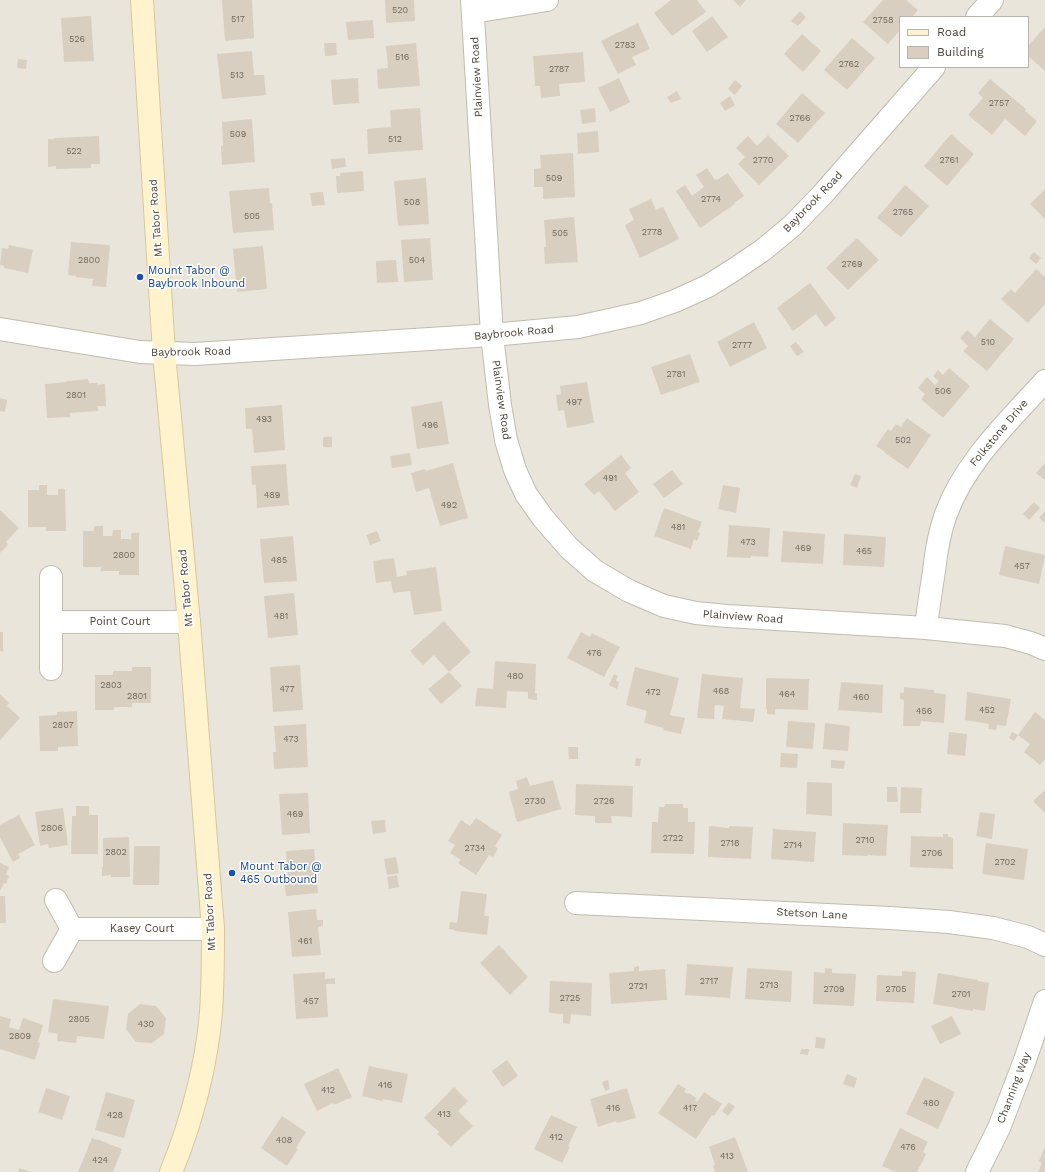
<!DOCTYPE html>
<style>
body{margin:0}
#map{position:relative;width:1045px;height:1172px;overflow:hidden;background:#f6f3ec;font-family:"Work Sans",sans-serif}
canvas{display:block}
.legend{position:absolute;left:899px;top:16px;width:130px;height:52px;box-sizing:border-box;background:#fff;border:1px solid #b7b4b0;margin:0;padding:5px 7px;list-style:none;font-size:12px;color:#4b4439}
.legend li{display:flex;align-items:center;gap:8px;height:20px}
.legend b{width:20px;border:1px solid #b7b4b0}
</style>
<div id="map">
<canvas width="1045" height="1172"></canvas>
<ul class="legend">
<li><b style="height:5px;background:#fff3cd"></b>Road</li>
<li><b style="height:11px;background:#d8cfc1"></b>Building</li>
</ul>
</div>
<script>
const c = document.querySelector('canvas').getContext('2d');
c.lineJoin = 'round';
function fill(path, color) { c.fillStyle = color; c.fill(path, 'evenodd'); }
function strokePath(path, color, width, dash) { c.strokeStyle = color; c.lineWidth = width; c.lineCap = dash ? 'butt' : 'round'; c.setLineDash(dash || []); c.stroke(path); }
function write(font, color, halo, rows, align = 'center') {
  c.font = font + ' "Work Sans",sans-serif'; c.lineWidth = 3; c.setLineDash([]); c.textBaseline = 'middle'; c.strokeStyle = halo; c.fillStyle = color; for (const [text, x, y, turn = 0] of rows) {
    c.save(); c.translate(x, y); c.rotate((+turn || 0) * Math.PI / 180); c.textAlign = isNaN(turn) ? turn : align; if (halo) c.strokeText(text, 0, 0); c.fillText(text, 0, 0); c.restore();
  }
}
const residential = new Path2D(`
 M0 0H1045V1172H0ZM900 17H1028V67H900Z`);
const building = new Path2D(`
 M222 0H252L254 38 225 41Z
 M385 0H414L415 21 386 23Z
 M671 0H697L706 12 672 36 654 13Z
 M733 0H746L740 7Z
 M883 0H906L918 10 912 17H900V30L888 44 863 22Z
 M800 11 806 17 798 26 791 21Z
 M91 16 94 61 64 62 61 18Z
 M712 16 728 37 707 52 692 31Z
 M373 20 374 38 348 40 346 22Z
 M638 23 650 49 632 57 636 65 618 74 601 41Z
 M1045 27V71L1028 56V46Z
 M802 34 821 51 803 72 784 54Z
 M852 38 875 58 847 90 824 70Z
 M324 43H336L337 55 325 56Z
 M416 43 420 86 378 89 377 69 388 68 386 46Z
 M252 51 254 75H264L266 95 222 99 217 54Z
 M583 52 585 82 559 84 560 96 541 98 540 86H535L533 56Z
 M18 59 27 60 26 69 17 68Z
 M358 78 359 103 333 105 331 80Z
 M619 78 630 102 610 112 598 88Z
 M990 79 1026 109 1025 111 1037 121 1025 136 1005 119 992 135 968 115 983 98 978 93Z
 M735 80 742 86 735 95 728 89Z
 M677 91 681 99 671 103 667 97Z
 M802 93 825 113 798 143 776 124Z
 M730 96 735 105 725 111 720 103Z
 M420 108 423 150 368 154 367 129 391 127 390 110Z
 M595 108 596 122 582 124 580 110Z
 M252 119 255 162 222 165 221 146H223L222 122Z
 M598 131 599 152 578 154 577 133Z
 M951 134 974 154 947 186 924 166Z
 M768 135 789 156 759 185 738 164 745 157 736 148 748 136 757 146Z
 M99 136 100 164H91V168L56 169V166L48 167V139H54V138Z
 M573 153 575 197 543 199V187H534V169L541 168 540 155Z
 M345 158 346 167 332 169 331 159Z
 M707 168 715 180 717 179V180L728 173 744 196 734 203 735 204 700 228 676 191 685 185 692 196 704 187 696 175Z
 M363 171 364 191 337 193 336 176H340V173Z
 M426 178 429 224 398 226 394 181Z
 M905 185 929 206 901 237 877 218Z
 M269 188 270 203H272L274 230 233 233 229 191Z
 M1045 189V219L1030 204Z
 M323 192 325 205 312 206 310 193Z
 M651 199 656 210 663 207 679 239 640 258 625 225 634 220 629 209Z
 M574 217 578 262 545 264 544 247H546L544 220Z
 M430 238 433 280 404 282 401 240Z
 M857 238 879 260 848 290 826 268Z
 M71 242 110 245 106 287 92 286 93 279 76 277V276L68 275Z
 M9 245 33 250 28 273 4 268V266L0 265 2 248 8 249Z
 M263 246 267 289 237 292 233 249Z
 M1034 252 1041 258 1036 264 1029 258Z
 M396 260 398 282 377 283 376 261Z
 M1036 269 1045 277V304L1028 323 1001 299 1011 289 1015 293Z
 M810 283 836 318 825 327 816 314 793 331 777 308Z
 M990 319 1014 339 987 371 963 351 968 346 960 338 967 330 975 337Z
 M754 322 767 348 730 367 717 342Z
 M796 342 804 352 797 356 790 346Z
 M690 354 700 382 661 395 651 367Z
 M949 368 970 386 943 418 921 399 925 394 918 388 927 377 935 385 939 381 933 376 938 370 943 375Z
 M88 379 89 383H97V385L105 384 106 406H98V411L70 413V417L47 418 45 384 67 382V381Z
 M587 382 594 423 567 428 564 410 558 411 556 395 561 394 560 386Z
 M0 398 7 400 5 412 0 411Z
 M442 401 449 444 417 449 411 407Z
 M282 405 285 450 254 453 252 429H246L245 408Z
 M907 418 931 435 908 469 885 453V452L876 446 888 429 891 431 896 424 901 427Z
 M323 437H332V447H323Z
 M410 453 412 465 392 468 390 456Z
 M621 455 631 468 625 473 639 492 615 511 599 491 594 495 584 484Z
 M453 463 468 518 440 526 429 488 416 492 411 473 425 469 426 471Z
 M1045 463V480L1036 473Z
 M286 464 289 505 257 508 256 485H252L251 466Z
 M672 470 683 484 664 498 653 484Z
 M855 474 861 476 857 488 850 485Z
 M39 485H47V495H58V489H65L66 531H46V527H28V490H39Z
 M723 485 740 488 736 513 718 509Z
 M1034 502 1040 508 1029 520 1023 514Z
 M664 508 702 522 698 532 700 533 697 541 694 539 691 549 654 536Z
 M0 510 19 528 6 542 8 545 0 553Z
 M1045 511V523L1039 518Z
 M729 525 770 528 768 557 751 556V558L727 557Z
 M94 526H103V536H112L113 530H121V539H131V533H139V575H119V571H101V567H83V531H94Z
 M377 531 381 541 370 545 366 535Z
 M783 531 825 534 823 564 781 562Z
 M844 534 886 537 884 567 843 565Z
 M293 536 297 581 264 583 260 539Z
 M1005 546 1045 555 1039 584 999 575Z
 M394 558 397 577 407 575 406 571 436 567 442 611 414 615 410 591 393 593 391 581 376 583 373 561Z
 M294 593 298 635 268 638 264 596Z
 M444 621 471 652 449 672 462 686 441 704 428 689 449 672 434 655 423 665 410 651Z
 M0 632H3V652L0 651Z
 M581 632 590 637 592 633 620 647 604 677 567 658Z
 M495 661 536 664 535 693H537V700L528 699V692L507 691 506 708 475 706 477 688 493 689Z
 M300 665 303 710 273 712 270 667Z
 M132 667H151V703H132V707H114V710H95V675H113V671H132Z
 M635 667 679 678 670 715 685 718 681 734 663 730 664 728 644 723 647 711 626 705Z
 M614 674 618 676 616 681 619 682 617 689 609 685Z
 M702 674 743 678 740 708 755 709 753 722 722 719 724 706 715 705 714 719 697 718Z
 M766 678 809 679 808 710 775 709V715L767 714V709H766Z
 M841 682 883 685 882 713 838 710Z
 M904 687 934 690V693L946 694 944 723 921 721 920 726H903L904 700 900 699V693H904Z
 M967 692 1011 699 1006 726 997 725 996 730 988 729 989 724 965 720Z
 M0 694 9 703 7 706 20 718 0 740Z
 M77 711 78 746 58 747V751H40L39 716 57 715V712Z
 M1035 712 1045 720V759L1040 765 1024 752 1030 744 1018 735Z
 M788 721 815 723 813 749 786 747Z
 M825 723 850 726 848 751 823 749Z
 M306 724 308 767 274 769 273 752H276L274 726Z
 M949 732 967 734 965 756 947 754Z
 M1012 732 1018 735 1014 741 1009 738Z
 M568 747H578V759H569Z
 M781 753 798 754 797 768 780 767Z
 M636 758 641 759 640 766H635Z
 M831 760 845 761 844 769 831 768Z
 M527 777 530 786 553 780 561 809 517 822 509 792 518 789 516 781Z
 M807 782 832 783V816L806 814Z
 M576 784 633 786 632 817 611 816 612 823H595V816L575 815Z
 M887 787H897L898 802H887Z
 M901 787 922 788 921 813H900Z
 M1045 790V813L1033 801Z
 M308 793 310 833 282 835 279 794Z
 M665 804H683V808H688V822H695L694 854 651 853 652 822H658L659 807H664Z
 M76 806H89V815H98V854H71L72 816H76Z
 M63 808 68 845 49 848 48 844 40 846 35 812Z
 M980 812 995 814 992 839 976 836Z
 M19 815 35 845 18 854 20 858 13 862 0 837V825Z
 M476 818 502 835 495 846 498 849 493 857 489 855 476 875 458 863 461 860 450 853 455 845 448 841 461 820 470 826Z
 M385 820 386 832 373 834 371 821Z
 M843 823 888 825 886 856 868 855 867 856 842 855Z
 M709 826 729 828V826L753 827 751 859 708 857Z
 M773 829 816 832 814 862 771 859Z
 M943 834H948V837L953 838V869L910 867 911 836 943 837Z
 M129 837 130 877H111V875L102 876V867H103V838Z
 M986 843 1028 849 1024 880 982 874Z
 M134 846H160L159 885H133Z
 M314 849 318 893 286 896 284 878H288L286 851Z
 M396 857 399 873 387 875 384 859Z
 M0 863 9 867 6 874 9 876 6 884 4 883 0 891Z
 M397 875 399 887 389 889 387 877Z
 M461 891 487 894 484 916H489L487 935 455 931V930L449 929 450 922 457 923Z
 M0 896H5L6 923H0Z
 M316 909 317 920H323V926L318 927 321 955 292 957 288 912Z
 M499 945 528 977 510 995 480 963Z
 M687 964 733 967 730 998 685 995Z
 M639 966V971L665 969 667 1000 611 1004 609 973 634 971V967Z
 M747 968 792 971 791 1002 745 999Z
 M825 968 832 969V973L856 974 854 1006 813 1004 814 972 825 973Z
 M902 971 916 972 914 1003 876 1001 877 975 902 976Z
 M325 972V979L335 978V984H326L328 1017 296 1019 293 974Z
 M938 973 978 980V981L989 983 985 1011 973 1009V1011L933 1004Z
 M550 981 592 983 591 1016 571 1014 570 1024 563 1023V1014L549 1013Z
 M53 999 109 1006 104 1039 77 1036 76 1043 57 1041 58 1034 48 1032Z
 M140 1004 156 1006 166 1018 164 1034 152 1043 136 1042 126 1029 128 1014Z
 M0 1016 11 1019 9 1027 19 1030 23 1018 43 1025 38 1042 40 1043 35 1060 0 1049Z
 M952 1016 961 1034 940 1044 931 1026Z
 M816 1037 826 1038 824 1049 815 1048Z
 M801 1049H809L808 1055 800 1054Z
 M507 1060 518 1076 503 1087 492 1071Z
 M369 1066 408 1074 402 1103 383 1099 382 1101 362 1096Z
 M338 1068 352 1097 334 1105 333 1103 317 1111 304 1084Z
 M847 1074 857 1078 854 1088 843 1084Z
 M924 1077 955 1092 938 1129 906 1114Z
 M608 1080 610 1089 605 1091 602 1082Z
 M678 1084 686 1089 684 1092 688 1094 689 1093 696 1098 695 1100 697 1102 704 1092 722 1104 714 1116 712 1115 696 1139 658 1113Z
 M454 1087 468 1101 458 1111 473 1126 451 1147 437 1134 439 1132 424 1118Z
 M46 1088 70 1096 62 1120 38 1112Z
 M627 1088 636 1118 617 1123 616 1121 598 1127 590 1099Z
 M106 1092 135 1100 124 1138 95 1130Z
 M729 1102 735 1107 728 1116 722 1111Z
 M551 1115 577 1127 568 1146 570 1147 562 1163 534 1149Z
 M282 1116 306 1132 296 1148 298 1149 287 1166 261 1148Z
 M900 1128 928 1142 923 1152 926 1154 917 1172H896L882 1166Z
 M735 1137 748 1172H715L713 1166 715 1165 709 1147Z
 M92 1138 97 1140V1139L122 1149 113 1172H78Z
 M1045 1147V1172H1038L1042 1163 1039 1161Z
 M19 1168 32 1172H18Z`);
const street = new Path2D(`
 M472 0 492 335 500 405 506 440 515 470 526 494 543 518 569 548 595 571 629 591 664 606 696 613 727 616 926 628 1005 636 1031 643 1045 649
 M473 12 547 0
 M977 17 992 0
 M0 329 140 352 195 354 492 335 578 327 641 313 675 301 708 286 735 269 763 250 792 226 822 195 934 67
 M51 577V669
 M51 622H189
 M926 628C928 609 931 590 934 571 936 552 939 533 946 514 965 462 1008 422 1045 381
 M576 903 890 918 949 922 993 928 1028 937 1045 945
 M72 929H213
 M54 961 72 929 56 900
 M977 1172 999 1128 1025 1060 1045 1001`);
const secondary = new Path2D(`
 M142 0 164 353 189 622 213 929C213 956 213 984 211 1012 207 1064 191 1124 171 1172`);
const markers = [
 [140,277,4,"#1a4fb4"],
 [232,873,4,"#1a4fb4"]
];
const numberNames = [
 ["520",400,10],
 ["517",238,19],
 ["2758",883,20],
 ["526",77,39],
 ["2783",625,45],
 ["516",402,57],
 ["2762",849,64],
 ["2787",559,69],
 ["513",237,75],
 ["2757",999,103],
 ["2766",800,118],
 ["509",238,134],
 ["512",395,139],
 ["522",74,151],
 ["2770",763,160],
 ["2761",949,160],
 ["509",554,178],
 ["2774",711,199],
 ["508",412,202],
 ["2765",903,212],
 ["505",252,216],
 ["2778",652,232],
 ["505",560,233],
 ["2800",89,260],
 ["504",417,260],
 ["2769",852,264],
 ["510",988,342],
 ["2777",742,345],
 ["2781",676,374],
 ["506",943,391],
 ["2801",76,395],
 ["497",574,402],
 ["493",264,419],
 ["496",430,425],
 ["502",903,440],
 ["491",610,478],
 ["489",272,495],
 ["492",449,505],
 ["481",678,527],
 ["473",748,542],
 ["469",803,548],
 ["465",864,551],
 ["2800",124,555],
 ["485",279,560],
 ["457",1022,566],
 ["481",281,616],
 ["476",594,653],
 ["480",515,676],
 ["2803",111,685],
 ["477",287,689],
 ["468",721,691],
 ["472",653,692],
 ["464",787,694],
 ["2801",137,696],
 ["460",861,697],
 ["452",987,710],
 ["456",924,711],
 ["2807",63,725],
 ["473",291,739],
 ["2730",535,801],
 ["2726",604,801],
 ["469",295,814],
 ["2806",52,828],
 ["2722",673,838],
 ["2710",865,840],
 ["2718",730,843],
 ["2714",793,845],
 ["2734",475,848],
 ["2802",116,852],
 ["2706",932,853],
 ["2702",1005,862],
 ["461",305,941],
 ["2717",709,981],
 ["2713",769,985],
 ["2721",638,986],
 ["2709",834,989],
 ["2705",896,989],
 ["2701",961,994],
 ["2725",570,998],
 ["457",311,1001],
 ["2805",79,1019],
 ["430",146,1024],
 ["2809",20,1036],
 ["416",385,1085],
 ["412",328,1090],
 ["480",931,1103],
 ["416",613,1108],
 ["417",690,1108],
 ["413",444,1114],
 ["428",115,1115],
 ["412",556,1137],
 ["408",284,1140],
 ["476",908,1147],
 ["413",727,1156],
 ["424",100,1160]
];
const streetNames = [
 ["Plainview Road",477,77,-93],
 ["Baybrook Road",813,202,-46],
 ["Mt Tabor Road",156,218,-94],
 ["Baybrook Road",514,333,-5],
 ["Baybrook Road",191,352,-1],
 ["Plainview Road",501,400,82],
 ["Folkstone Drive",999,433,-50],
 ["Mt Tabor Road",186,588,-95],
 ["Plainview Road",743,617,4],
 ["Point Court",120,622],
 ["Mt Tabor Road",210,912,-93],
 ["Stetson Lane",812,914,3],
 ["Kasey Court",142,929],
 ["Channing Way",1014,1088,-69]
];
const transitNames = [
 ["Mount Tabor @",148,271],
 ["Baybrook Inbound",148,284],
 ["Mount Tabor @",240,867],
 ["465 Outbound",240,880]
];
fill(residential, '#eae5da');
fill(building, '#d8cfc1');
strokePath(street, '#c2bbae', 24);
strokePath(secondary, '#d6c79b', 24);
strokePath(street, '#fff', 22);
strokePath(secondary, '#fff3cd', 22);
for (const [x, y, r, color] of markers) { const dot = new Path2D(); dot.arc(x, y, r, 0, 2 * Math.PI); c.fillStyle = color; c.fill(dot); strokePath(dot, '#fff', 1.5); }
write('9px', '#6e675b', null, numberNames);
write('11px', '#4b4439', '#fff', streetNames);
write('11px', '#164399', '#fff', transitNames, 'left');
</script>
